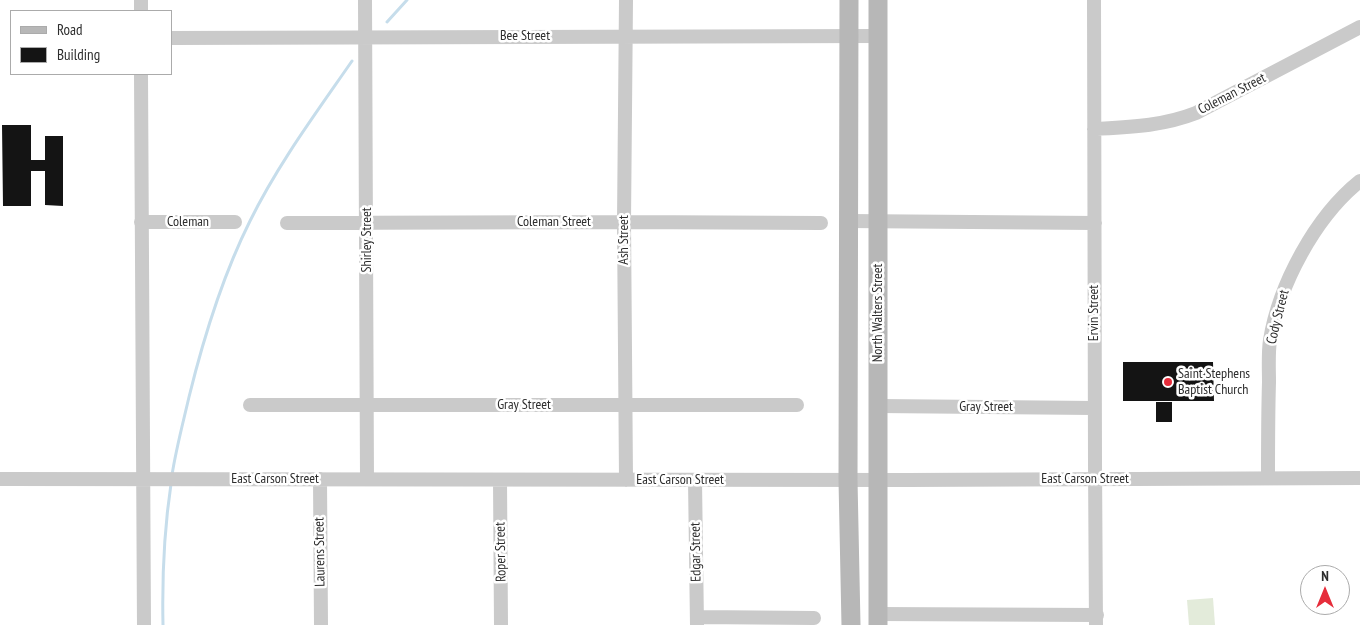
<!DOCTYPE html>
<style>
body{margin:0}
#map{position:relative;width:1360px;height:625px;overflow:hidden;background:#fff;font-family:"PT Sans Narrow",sans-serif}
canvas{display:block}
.legend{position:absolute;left:10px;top:10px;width:162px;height:65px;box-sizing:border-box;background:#fff;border:1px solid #ababab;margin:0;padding:6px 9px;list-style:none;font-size:15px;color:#2d2d2d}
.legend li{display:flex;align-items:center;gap:10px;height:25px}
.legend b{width:25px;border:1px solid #ababab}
.north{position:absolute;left:1300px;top:565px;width:50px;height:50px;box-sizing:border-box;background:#fff;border:1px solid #ababab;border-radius:50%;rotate:0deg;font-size:14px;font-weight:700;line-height:20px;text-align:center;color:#2d2d2d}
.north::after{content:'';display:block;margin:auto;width:18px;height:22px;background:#e62d3b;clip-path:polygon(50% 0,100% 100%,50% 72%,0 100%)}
</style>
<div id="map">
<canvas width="1360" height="625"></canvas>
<ul class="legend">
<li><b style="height:6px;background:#b7b7b7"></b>Road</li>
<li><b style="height:14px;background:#141414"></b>Building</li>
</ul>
<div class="north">N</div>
</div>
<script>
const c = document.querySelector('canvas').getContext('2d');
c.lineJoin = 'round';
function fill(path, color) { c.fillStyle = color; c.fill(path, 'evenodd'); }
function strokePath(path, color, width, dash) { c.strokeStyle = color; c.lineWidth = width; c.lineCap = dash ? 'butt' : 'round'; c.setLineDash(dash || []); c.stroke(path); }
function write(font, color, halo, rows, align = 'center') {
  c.font = font + ' "PT Sans Narrow",sans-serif'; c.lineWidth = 5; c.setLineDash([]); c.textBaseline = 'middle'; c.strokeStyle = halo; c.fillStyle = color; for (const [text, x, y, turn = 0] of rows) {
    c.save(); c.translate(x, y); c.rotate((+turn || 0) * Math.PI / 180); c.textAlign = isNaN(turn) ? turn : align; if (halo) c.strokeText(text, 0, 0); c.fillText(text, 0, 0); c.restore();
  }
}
const green = new Path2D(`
 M1213 598 1215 625H1189L1187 600Z`);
const stream = new Path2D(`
 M387 22 407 0
 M172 475C176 449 183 423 189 397 204 336 222 277 250 221 278 164 316 113 352 61
 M163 625C162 578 164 531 171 484`);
const building = new Path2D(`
 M2 125H31V160H45V136H63V206L45 205V171H31V206H3Z
 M1123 362H1213L1214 401H1123Z
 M1156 402H1172V422H1156Z`);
const street = new Path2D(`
 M141 0V11
 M365 0 367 479
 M626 0 624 222 626 480
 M1094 0 1095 463 1096 625
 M171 38 878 36
 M141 74 144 625
 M1094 129C1130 127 1163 126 1196 113L1360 27
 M848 221 1095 223
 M141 222H235
 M287 223 624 222 821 223
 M250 405H797
 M878 406 1094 408
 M1268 477C1268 446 1268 414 1269 382 1269 369 1268 354 1270 340 1279 285 1315 217 1360 181
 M0 479 907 480 1360 478
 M320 479 321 625
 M500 480 501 625
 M695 480 697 625
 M877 614 1097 615
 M697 617 814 618`);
const secondary = new Path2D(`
 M849 0 848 480 851 625
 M878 625V0`);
const markers = [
 [1168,382,5,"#e62d3b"]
];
const streetNames = [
 ["Bee Street",525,36],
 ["Coleman Street",1232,94,-27],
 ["Coleman",188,222],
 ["Coleman Street",554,222],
 ["Shirley Street",367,240,-90],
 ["Ash Street",624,240,-90],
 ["North Walters Street",878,313,-90],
 ["Ervin Street",1094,313,-90],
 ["Cody Street",1278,317,-76],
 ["Gray Street",524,405],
 ["Gray Street",986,407],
 ["East Carson Street",275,479],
 ["East Carson Street",1085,479],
 ["East Carson Street",680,480],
 ["Laurens Street",320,552,-91],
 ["Roper Street",501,552,-91],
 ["Edgar Street",696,552,-91]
];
const poiNames = [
 ["Saint Stephens",1178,374],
 ["Baptist Church",1178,390]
];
fill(green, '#e3ebda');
strokePath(stream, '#c6ddeb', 3);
fill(building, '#141414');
strokePath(street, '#cacaca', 14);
strokePath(secondary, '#b7b7b7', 19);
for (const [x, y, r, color] of markers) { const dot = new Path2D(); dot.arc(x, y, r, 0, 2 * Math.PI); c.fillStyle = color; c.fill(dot); strokePath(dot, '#fff', 2); }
write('14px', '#2d2d2d', '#fff', streetNames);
write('14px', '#2d2d2d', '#fff', poiNames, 'left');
</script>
